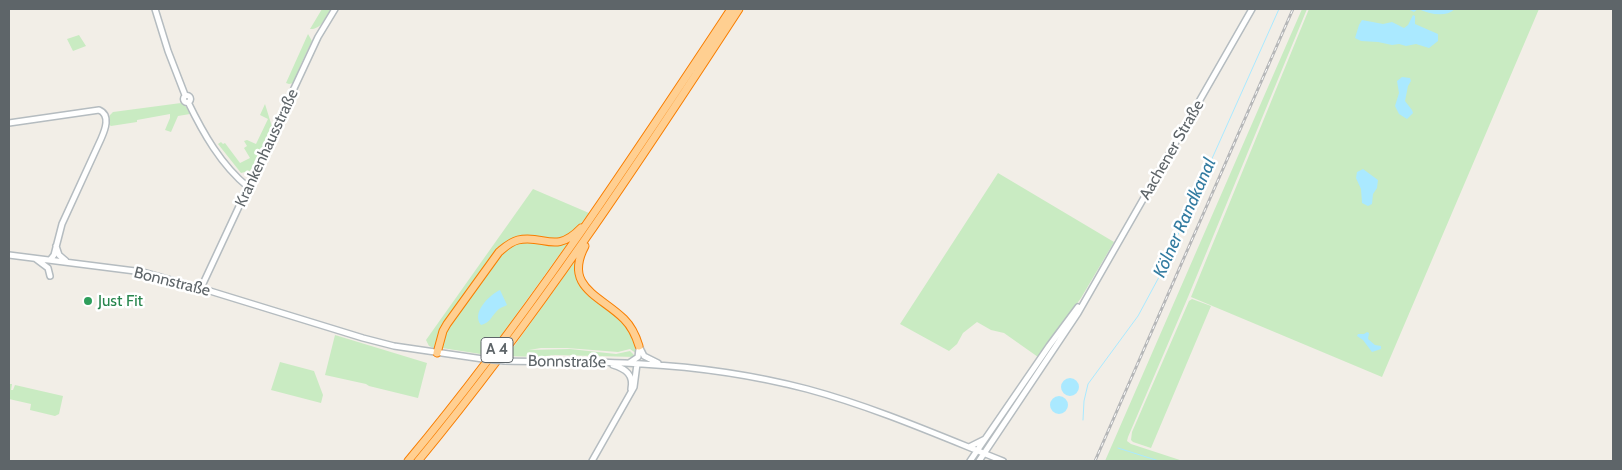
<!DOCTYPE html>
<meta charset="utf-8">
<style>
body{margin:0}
#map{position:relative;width:1622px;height:470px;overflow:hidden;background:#f2eee7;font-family:Cabin,sans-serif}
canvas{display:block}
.frame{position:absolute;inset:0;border:10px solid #5e6569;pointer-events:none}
</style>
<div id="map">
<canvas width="1622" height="470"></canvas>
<div class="frame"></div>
</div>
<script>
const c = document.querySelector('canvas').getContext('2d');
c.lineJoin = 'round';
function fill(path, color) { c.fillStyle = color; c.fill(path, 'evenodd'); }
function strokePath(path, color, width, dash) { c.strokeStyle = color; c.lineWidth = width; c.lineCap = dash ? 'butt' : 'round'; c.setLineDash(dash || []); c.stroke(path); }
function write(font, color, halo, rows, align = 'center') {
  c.font = font + ' Cabin,sans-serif'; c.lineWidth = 5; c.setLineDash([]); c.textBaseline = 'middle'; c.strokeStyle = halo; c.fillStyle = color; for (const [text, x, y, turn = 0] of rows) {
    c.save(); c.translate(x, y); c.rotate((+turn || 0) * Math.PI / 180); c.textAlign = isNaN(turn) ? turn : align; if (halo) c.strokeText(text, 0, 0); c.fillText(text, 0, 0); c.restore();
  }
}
const green = new Path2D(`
 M322 9H331C326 17 321 30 310 29Z
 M1302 9H1307L1188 297 1128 437 1127 441 1131 444 1183 461H1105Z
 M1309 9H1539L1382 377 1191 297Z
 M308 34 312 41 301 64 294 83 289 84 286 83Z
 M79 35 86 46 73 51 67 39Z
 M181 103 185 105 190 114 178 116 171 132 165 130 170 118V114L137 120V122L111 126 108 124 110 115 113 112Z
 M265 104 273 130C267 142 258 168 246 175L245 172 241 173 218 144 221 142 223 144 225 143 240 163 250 158 244 148 247 146 244 141 247 140 256 144 268 119 260 115Z
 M998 173 1114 242 1081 298 1038 357 1004 333 991 330 977 322 963 333 957 344 949 351 900 324Z
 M533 189 589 213 576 230 561 239 507 242 436 346 434 348 429 346 426 340Z
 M570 240 487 355 442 348 446 329 498 255 516 242Z
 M578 257V277C601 298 634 321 637 354L630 349 618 352 567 348H541L529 350 570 349 616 354 630 351 636 357 555 355 537 357 507 356Z
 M1192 299 1211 306 1151 448 1133 442 1131 440 1132 432 1189 301Z
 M335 335 427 363 418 398 369 386 366 384 325 375Z
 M280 362 314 371 323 395 321 403 271 390Z
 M9 384H12L11 390H13L15 385 63 396 59 414 55 416 30 410 31 404 9 399Z`);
const water = new Path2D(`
 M1408 9H1455C1445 18 1430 14 1418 9L1414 12Z
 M1413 15 1415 16V24L1438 34V41L1429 48 1416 44 1406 46 1399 44 1392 45 1378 42 1361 41 1355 38 1359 25 1362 20 1383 24 1392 22 1404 28 1408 25Z
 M1402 77 1410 78 1411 81 1408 86 1405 101 1412 110 1413 113 1407 119 1399 114 1395 106 1399 93 1397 81Z
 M1363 169 1378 180 1377 188 1373 194 1372 204 1368 206 1362 203 1361 189 1356 178 1357 172Z
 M500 290 507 305C503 307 499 308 496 312 491 317 490 323 481 325 471 313 489 295 500 290Z
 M1367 332 1369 333 1368 339 1375 345 1381 346V349L1372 352 1363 340 1357 336 1358 334H1364Z
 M1061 387a9 9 0 1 1 18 0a9 9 0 1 1-18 0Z
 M1050 405a9 9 0 1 1 18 0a9 9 0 1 1-18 0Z`);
const stream = new Path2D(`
 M1083 420 1084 401 1088 384 1138 316 1159 277 1279 9
 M1118 448 1159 461`);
const secondary = new Path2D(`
 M155 9 168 51 185 95
 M183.5 99a3.5 3.5 0 1 1 7 0a3.5 3.5 0 1 1-7 0Z
 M188 102C203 133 221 165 248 187
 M9 123 99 110C111 115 105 130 101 139L62 224 54 255 50 260
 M56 246 59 255 66 261
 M9 255 143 272 210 291 363 338 394 346 483 359
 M36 259 48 268 50 276
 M201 288 318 37 335 9
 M639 346 644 356 658 363
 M505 361C551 362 596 361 642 364 697 367 753 375 807 389 874 407 938 435 1003 461
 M629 363 638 357 639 349
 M613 365C626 369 634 375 631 389
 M969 447 985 439
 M592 461 634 387 637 364
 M970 461 1049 346 1078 307
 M979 461 1078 313 1252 9`);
const highway = new Path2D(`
 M585 246C563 287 601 296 624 319 632 327 636 336 639 346
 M437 353 443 331 447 324 499 252C505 247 510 242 518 240 544 234 555 255 581 228
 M408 461C527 318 629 163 731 9
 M418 461C536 318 638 164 739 9`);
const rail = new Path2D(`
 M1095 461 1293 9`);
const secondaryBridge = new Path2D(`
 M483 359 505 361`);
const markers = [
 [88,301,5,"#2e9e5b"]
];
const shields = [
 [497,350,32]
];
const shieldNames = [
 ["A 4",497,350]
];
const streetNames = [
 ["Krankenhausstraße",267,148,-65],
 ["Aachener Straße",1172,150,-60],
 ["Bonnstraße",172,282,14],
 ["Bonnstraße",567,362,1]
];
const leisureNames = [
 ["Just Fit",98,301]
];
const waterNames = [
 ["Kölner Randkanal",1185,218,-66]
];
fill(green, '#c9ebc2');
fill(water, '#aae9ff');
strokePath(stream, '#aae9ff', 1);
strokePath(secondary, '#b5bcc0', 8);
strokePath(highway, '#f97e00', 9);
strokePath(secondary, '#fff', 5);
strokePath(highway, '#ffcf91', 7);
strokePath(rail, '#b6b7b8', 3);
strokePath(rail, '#fff', 1, [4]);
strokePath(secondaryBridge, '#b5bcc0', 8, []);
strokePath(secondaryBridge, '#fff', 5);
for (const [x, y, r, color] of markers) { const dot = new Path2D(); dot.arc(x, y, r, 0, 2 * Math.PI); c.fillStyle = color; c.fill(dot); strokePath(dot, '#fff', 2); }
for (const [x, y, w] of shields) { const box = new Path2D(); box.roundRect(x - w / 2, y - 12.5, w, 25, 4); c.fillStyle = '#fff'; c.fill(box); strokePath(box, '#5e6569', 1); }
write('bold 15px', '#5e6569', null, shieldNames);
write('16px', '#5e6569', '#fff', streetNames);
write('16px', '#27864d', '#fff', leisureNames, 'left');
write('italic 18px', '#337ca1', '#fff', waterNames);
</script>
